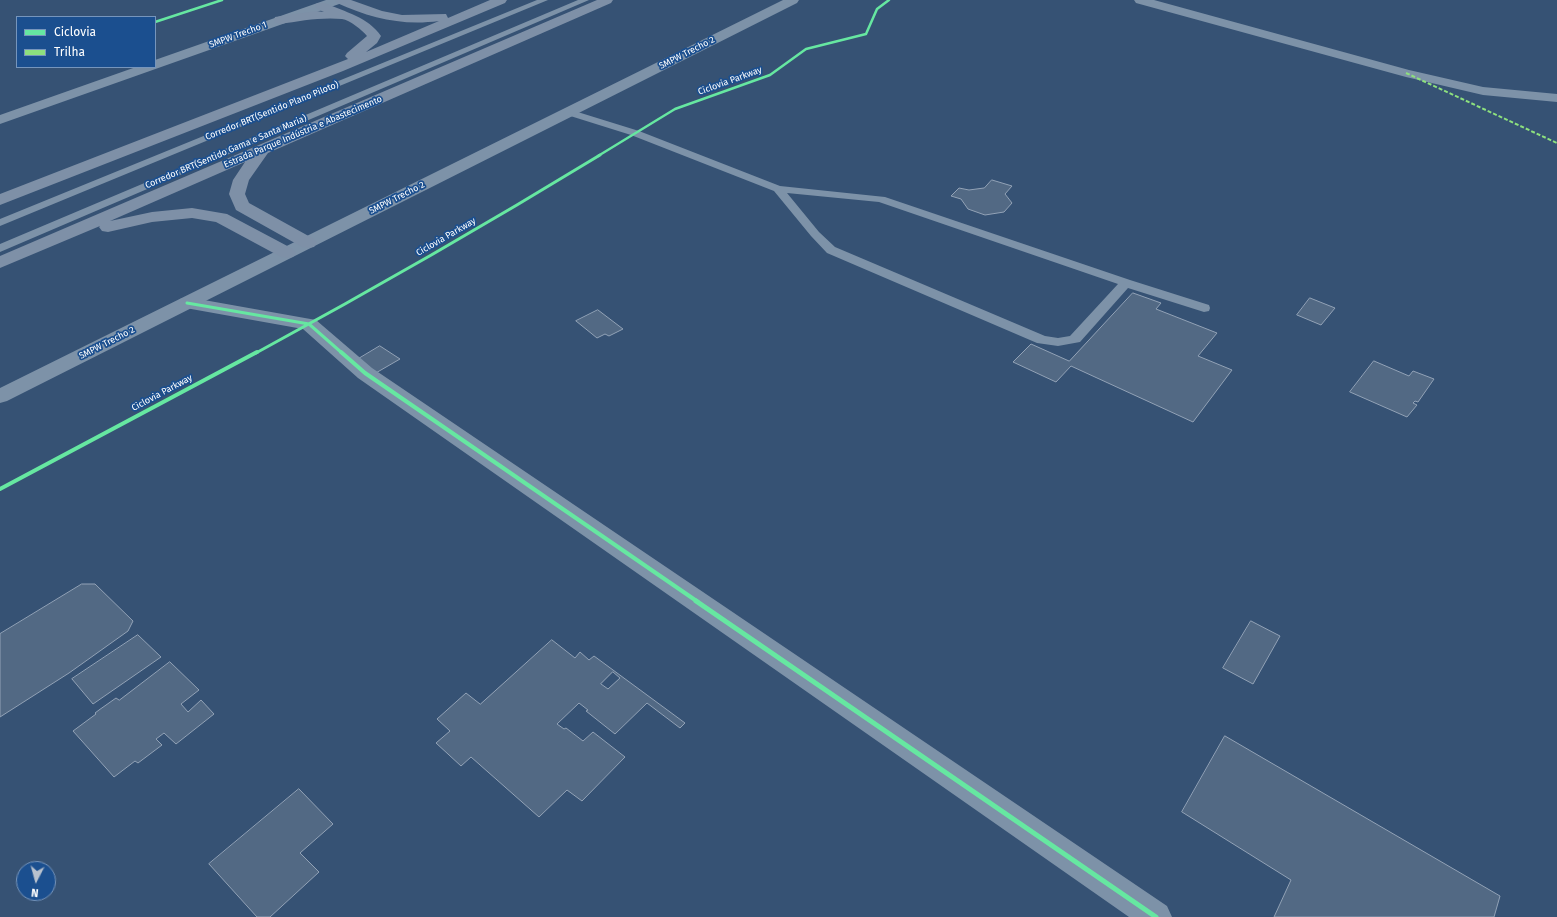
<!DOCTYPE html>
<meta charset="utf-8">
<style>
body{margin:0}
#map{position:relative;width:1557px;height:917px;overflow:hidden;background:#365274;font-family:"Fira Sans",sans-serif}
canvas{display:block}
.legend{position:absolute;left:16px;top:16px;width:140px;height:52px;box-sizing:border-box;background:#1b4f8f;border:1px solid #7695bc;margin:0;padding:5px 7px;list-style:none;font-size:12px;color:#fff}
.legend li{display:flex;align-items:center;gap:8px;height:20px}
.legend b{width:20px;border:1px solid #7695bc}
.north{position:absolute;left:16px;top:861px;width:40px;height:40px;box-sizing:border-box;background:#1b4f8f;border:1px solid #7695bc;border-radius:50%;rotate:186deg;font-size:11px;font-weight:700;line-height:16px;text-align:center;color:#fff}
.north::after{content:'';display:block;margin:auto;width:14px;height:18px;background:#b9c2ce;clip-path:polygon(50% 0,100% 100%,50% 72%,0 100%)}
</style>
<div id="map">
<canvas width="1557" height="917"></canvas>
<ul class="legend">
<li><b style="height:5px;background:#66e7a1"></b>Ciclovia</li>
<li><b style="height:5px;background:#8de07e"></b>Trilha</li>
</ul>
<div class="north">N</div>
</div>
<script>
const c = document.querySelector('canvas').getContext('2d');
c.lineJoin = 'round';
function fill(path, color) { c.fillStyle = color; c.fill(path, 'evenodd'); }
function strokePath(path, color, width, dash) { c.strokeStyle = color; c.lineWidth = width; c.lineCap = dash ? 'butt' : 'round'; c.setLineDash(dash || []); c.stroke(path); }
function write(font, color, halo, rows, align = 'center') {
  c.font = font + ' "Fira Sans",sans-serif'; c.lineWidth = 3.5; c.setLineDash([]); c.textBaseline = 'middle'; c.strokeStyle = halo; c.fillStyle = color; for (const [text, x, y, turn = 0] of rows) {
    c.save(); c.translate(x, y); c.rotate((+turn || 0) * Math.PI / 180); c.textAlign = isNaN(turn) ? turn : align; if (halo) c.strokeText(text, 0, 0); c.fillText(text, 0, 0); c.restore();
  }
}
const building = new Path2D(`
 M992 180 1012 186 1005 194 1012 203 1004 212 985 215 968 209 961 199 951 196 959 188 969 190 984 188Z
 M1133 293 1161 303 1156 309 1217 333 1198 356 1232 370 1193 422 1071 366 1056 382 1013 362 1031 344 1069 361Z
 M1310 298 1335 308 1321 325 1297 315Z
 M598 310 623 329 609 336 605 334 597 338 576 321Z
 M380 346 400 359 374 374 355 361Z
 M1374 361 1409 376 1413 371 1434 379 1418 402 1415 401 1413 403 1417 405 1407 417 1350 392Z
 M82 584H95L133 621 128 631 69 673 0 717V634Z
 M1251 621 1280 636 1253 684 1223 668Z
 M138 635 161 657 93 704 72 679Z
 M552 640 575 658 580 652 589 660 594 656 685 723 680 728 647 703 615 734 586 711 588 710 579 703 557 724 564 729 566 728 583 741 593 732 625 757 582 801 567 790 539 817 471 757 461 766 436 743 450 731 437 719 466 693 480 704ZM613 672 620 678 608 689 601 684Z
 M170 662 199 690 181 704 188 712 201 700 214 714 176 744 164 733 156 739 162 745 138 763 135 761 114 777 73 731 96 714 95 713 99 710 116 698 119 700Z
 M1225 736 1500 896 1494 917H1274L1291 880 1182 812Z
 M299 789 333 824 300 853 319 872 270 917H257L209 864Z`);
const service = new Path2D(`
 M537 0H548L0 226V219Z
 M578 0H589L0 252V244Z
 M568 109 639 131 780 186 885 197 1130 280 1209 305 1210 308 1209 311 1204 312 1128 288 1080 342 1058 346 1037 343 827 253 811 236 774 191 631 135 564 114 563 112 564 110ZM787 193 879 202 1118 284 1070 336 1058 338 1045 336 835 247 819 232Z`);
const minor = new Path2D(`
 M187 297 316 320 372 368 1167 906 1172 917H1129L358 378 303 329 180 307 178 303 180 299Z`);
const tertiary = new Path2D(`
 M326 0H344L342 3 0 124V115L136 67H155V60Z
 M783 0H799L797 3 7 401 0 403V388Z
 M1134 0H1154L1409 70 1483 87 1557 94V102L1483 95 1406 77 1136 3Z`);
const trunk = new Path2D(`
 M335 0H351L382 11 402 15 446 14 448 18 490 0H507L505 3 343 71 0 205V194L348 59 345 56 347 53 367 36C362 30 350 20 342 19 321 17 300 21 280 24L275 23 274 20 275 17 316 11 324 12 317 9 315 6 317 3H325C345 12 368 17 381 36L377 43 366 52 439 21C402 26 370 18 337 3Z
 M597 0H613L611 3 268 153 249 180 245 194 249 203 314 239 317 243 314 247 308 248 302 247 236 210 229 194 233 180 245 162 110 221 152 212 192 208 227 214 293 249 296 253 293 257 287 258 281 257 216 222 192 218 152 222 108 232 102 231 99 227 100 226 0 268V256Z`);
const quiet = new Path2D(`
 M1406 73 1557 143`);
const cyclewayFar3 = new Path2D(`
 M155 22 222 0
 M598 156 675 109 770 75 806 49 866 34 877 9 889 0`);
const cyclewayFar2 = new Path2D(`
 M187 303 309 324 342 353
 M256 353C372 290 487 224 600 155`);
const cyclewayFar1 = new Path2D(`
 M341 352 365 373 698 602
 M0 489 257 352`);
const cycleway = new Path2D(`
 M696 601 1156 917`);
const farStreetnames = [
 ["SMPW Trecho 1",238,35,-20],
 ["SMPW Trecho 2",687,53,-27],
 ["Ciclovia Parkway",730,81,-20],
 ["Corredor BRT(Sentido Plano Piloto)",272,111,-22],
 ["Estrada Parque Indústria e Abastecimento",303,132,-23],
 ["Corredor BRT(Sentido Gama e Santa Maria)",226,152,-23],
 ["SMPW Trecho 2",397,198,-27],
 ["Ciclovia Parkway",446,237,-30],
 ["SMPW Trecho 2",107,343,-27],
 ["Ciclovia Parkway",162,393,-28]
];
fill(building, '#526984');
strokePath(building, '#92a2b6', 1);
fill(service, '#7d92a8');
fill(minor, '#7d92a8');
fill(tertiary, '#7d92a8');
fill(trunk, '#7e90a7');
strokePath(quiet, '#8de07e', 2, [4, 2]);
strokePath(cyclewayFar3, '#66e7a1', 2.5);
strokePath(cyclewayFar2, '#66e7a1', 3);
strokePath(cyclewayFar1, '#66e7a1', 4);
strokePath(cycleway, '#66e7a1', 5);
write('9px', '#fff', '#1b4f8f', farStreetnames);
</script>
